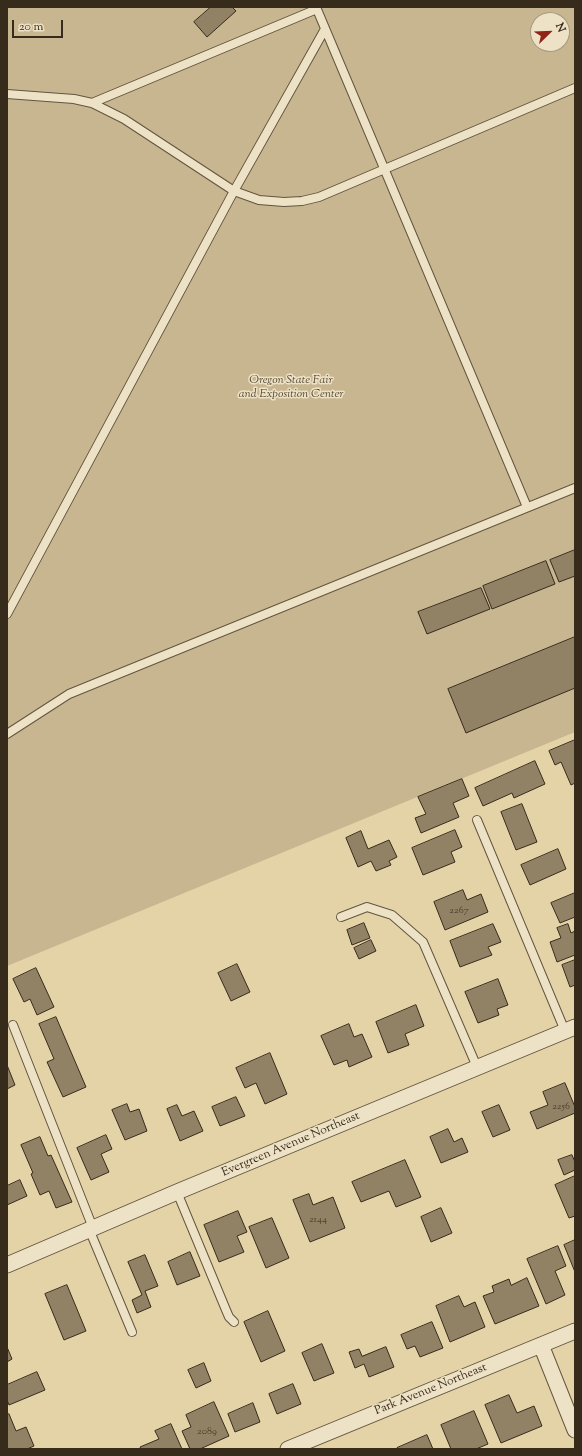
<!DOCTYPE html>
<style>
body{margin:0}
#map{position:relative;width:582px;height:1456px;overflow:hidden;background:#e5d3a8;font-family:"Sorts Mill Goudy",serif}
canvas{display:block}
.frame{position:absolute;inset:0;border:8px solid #372b1c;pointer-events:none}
.north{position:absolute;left:530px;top:12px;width:40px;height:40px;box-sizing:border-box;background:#eee2c6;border:1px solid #a59982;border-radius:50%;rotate:67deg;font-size:11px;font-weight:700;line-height:16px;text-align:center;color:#372b1c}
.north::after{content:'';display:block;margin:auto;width:14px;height:18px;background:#8f2418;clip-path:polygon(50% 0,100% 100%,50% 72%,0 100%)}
.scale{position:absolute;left:12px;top:20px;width:51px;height:18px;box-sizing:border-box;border:2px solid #372b1c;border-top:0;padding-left:5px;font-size:12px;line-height:14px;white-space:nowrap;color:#372b1c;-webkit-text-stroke:3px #eee2c6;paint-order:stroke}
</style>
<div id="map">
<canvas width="582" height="1456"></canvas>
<div class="frame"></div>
<div class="north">N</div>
<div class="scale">20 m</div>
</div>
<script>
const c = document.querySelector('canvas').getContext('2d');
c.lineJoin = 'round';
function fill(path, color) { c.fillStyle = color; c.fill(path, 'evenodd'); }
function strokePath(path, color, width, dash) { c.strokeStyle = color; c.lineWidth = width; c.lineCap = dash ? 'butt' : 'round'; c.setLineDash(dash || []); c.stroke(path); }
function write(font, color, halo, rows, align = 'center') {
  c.font = font + ' "Sorts Mill Goudy",serif'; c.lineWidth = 3; c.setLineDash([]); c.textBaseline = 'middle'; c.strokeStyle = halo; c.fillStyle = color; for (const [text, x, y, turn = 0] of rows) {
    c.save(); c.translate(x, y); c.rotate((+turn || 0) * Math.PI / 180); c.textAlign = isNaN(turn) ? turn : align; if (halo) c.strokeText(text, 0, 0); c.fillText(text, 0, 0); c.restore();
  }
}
const green = new Path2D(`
 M7 7H575V732L7 966ZM538 20H562V44H538Z`);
const building = new Path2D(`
 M211 7H232L236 11 207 37 194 22Z
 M575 550V576L559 582 550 560Z
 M546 561 555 584 492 609 483 586Z
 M481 588 490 609 427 634 418 612Z
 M575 637V688L466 733 448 689Z
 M575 740V783L571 785 561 762 555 765 549 751Z
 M535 761 545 784 514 798 512 793 483 806 475 788Z
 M462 779 469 796 453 803 459 817 421 833 415 818 426 814 418 797Z
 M522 804 537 842 516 850 501 812Z
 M455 830 462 847 451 852 455 862 423 875 412 848Z
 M361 831 368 849 389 840 397 857 389 861 391 865 376 871 371 861 358 867 346 838Z
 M558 849 566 869 530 885 521 865Z
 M463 890 467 900 481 894 488 912 445 930 434 902Z
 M575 893V917L560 923 551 903Z
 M364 923 370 938 352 945 347 930Z
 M493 924 501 942 488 947 492 955 460 967 450 941Z
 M568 924 571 933 575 931V955L557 962 550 942 561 938 557 928Z
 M371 940 376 951 359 959 354 948Z
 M575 960V985L570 987 562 965Z
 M237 964 250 992 231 1001 218 973Z
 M36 968 54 1007 37 1015 30 999 24 1002 13 979Z
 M498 979 508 1005 497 1009 499 1015 478 1023 465 992Z
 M416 1005 424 1026 405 1034 409 1045 388 1053 376 1022Z
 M56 1017 86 1087 63 1097 47 1062 54 1059 39 1024Z
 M349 1024 354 1037 362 1034 372 1057 349 1067 347 1060 334 1065 321 1036Z
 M270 1053 287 1094 265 1104 256 1083 245 1088 236 1068Z
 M7 1065 15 1085 7 1089Z
 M565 1083 575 1107V1113L537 1129 530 1112 548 1105 543 1092Z
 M236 1097 245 1116 220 1126 212 1107Z
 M127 1104 130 1112 139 1109 147 1131 125 1140 112 1110Z
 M177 1105 182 1116 194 1111 203 1131 180 1141 167 1109Z
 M499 1105 510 1130 493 1137 482 1112Z
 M448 1129 454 1142 462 1138 468 1152 441 1163 430 1137Z
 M106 1135 112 1149 101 1154 109 1172 91 1180 77 1148Z
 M40 1137 48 1156 51 1155 72 1202 56 1208 49 1191 40 1195 31 1174 33 1173 21 1145Z
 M572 1155 575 1162V1170L564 1175 558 1160Z
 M405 1160 421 1197 396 1207 389 1191 361 1202 352 1182Z
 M575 1176V1216L569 1218 555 1185Z
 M20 1180 27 1196 7 1205V1186Z
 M309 1194 313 1205 333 1197 345 1228 310 1242 293 1200Z
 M441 1208 452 1233 431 1242 421 1217Z
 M238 1211 247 1232 237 1236 244 1252 219 1262 204 1225Z
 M272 1218 289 1258 266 1268 249 1227Z
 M575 1240V1272L564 1245Z
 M558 1246 566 1266 555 1271 565 1295 546 1304 527 1259Z
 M190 1252 200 1276 177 1285 168 1262Z
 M145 1255 158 1286 145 1291 151 1307 137 1313 132 1300 142 1295 128 1262Z
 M527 1278 539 1306 495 1324 483 1296 494 1292 492 1286 509 1279 511 1285Z
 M67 1285 86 1331 64 1340 45 1294Z
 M459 1296 464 1307 475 1302 485 1327 450 1342 436 1306Z
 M268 1311 285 1351 261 1362 244 1322Z
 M432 1322 443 1348 420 1357 415 1346 407 1349 401 1335Z
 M322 1344 334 1373 314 1381 302 1353Z
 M7 1347 12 1359 7 1362Z
 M386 1347 394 1367 369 1377 364 1364 355 1368 349 1352 359 1349 362 1356Z
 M204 1363 211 1381 196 1388 188 1370Z
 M37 1372 45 1390 9 1405 7 1400V1385Z
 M293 1384 301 1404 277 1414 269 1394Z
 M509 1395 517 1413 534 1406 542 1426 501 1443 485 1405Z
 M214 1402 229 1436 200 1449H190L182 1431 191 1427 186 1415Z
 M253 1403 260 1422 235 1432 228 1414Z
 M474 1411 488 1444 476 1449H451L441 1425Z
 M9 1414 16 1431 26 1427 34 1446 27 1449H7V1415Z
 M171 1424 182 1449H141L140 1447 159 1439 155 1431Z
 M427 1435 433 1449H397V1448Z`);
const lane = new Path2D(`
 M316 7 527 507
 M7 94 74 99 92 103 124 119 234 191 259 200 284 202 302 201 319 197 575 88
 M92 103 317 9
 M7 614 234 191 325 29
 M7 734 69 694 575 488
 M477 820 565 1031
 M341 917 367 907 392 915 423 942 477 1067
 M13 1025 93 1228
 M177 1192 226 1310 229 1317 234 1322
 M89 1229 132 1332`);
const street = new Path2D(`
 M7 1265 177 1192 575 1027
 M541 1345 575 1430
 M288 1449 575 1331`);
const numberNames = [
 ["2267",459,911],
 ["2256",561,1107],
 ["2144",318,1220],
 ["2089",207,1432]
];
const parkNames = [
 ["Oregon State Fair",291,381],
 ["and Exposition Center",291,395]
];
const streetNames = [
 ["Evergreen Avenue Northeast",291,1145,-23],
 ["Park Avenue Northeast",431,1390,-22]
];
fill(green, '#c7b690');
fill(building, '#918265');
strokePath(building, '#372b1c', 1);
strokePath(lane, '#62553f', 10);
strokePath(street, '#62553f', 17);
strokePath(lane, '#eee2c6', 8);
strokePath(street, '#eee2c6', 15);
write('10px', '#4e412e', null, numberNames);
write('italic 12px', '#544733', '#eee2c6', parkNames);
write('12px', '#372b1c', '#eee2c6', streetNames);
</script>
